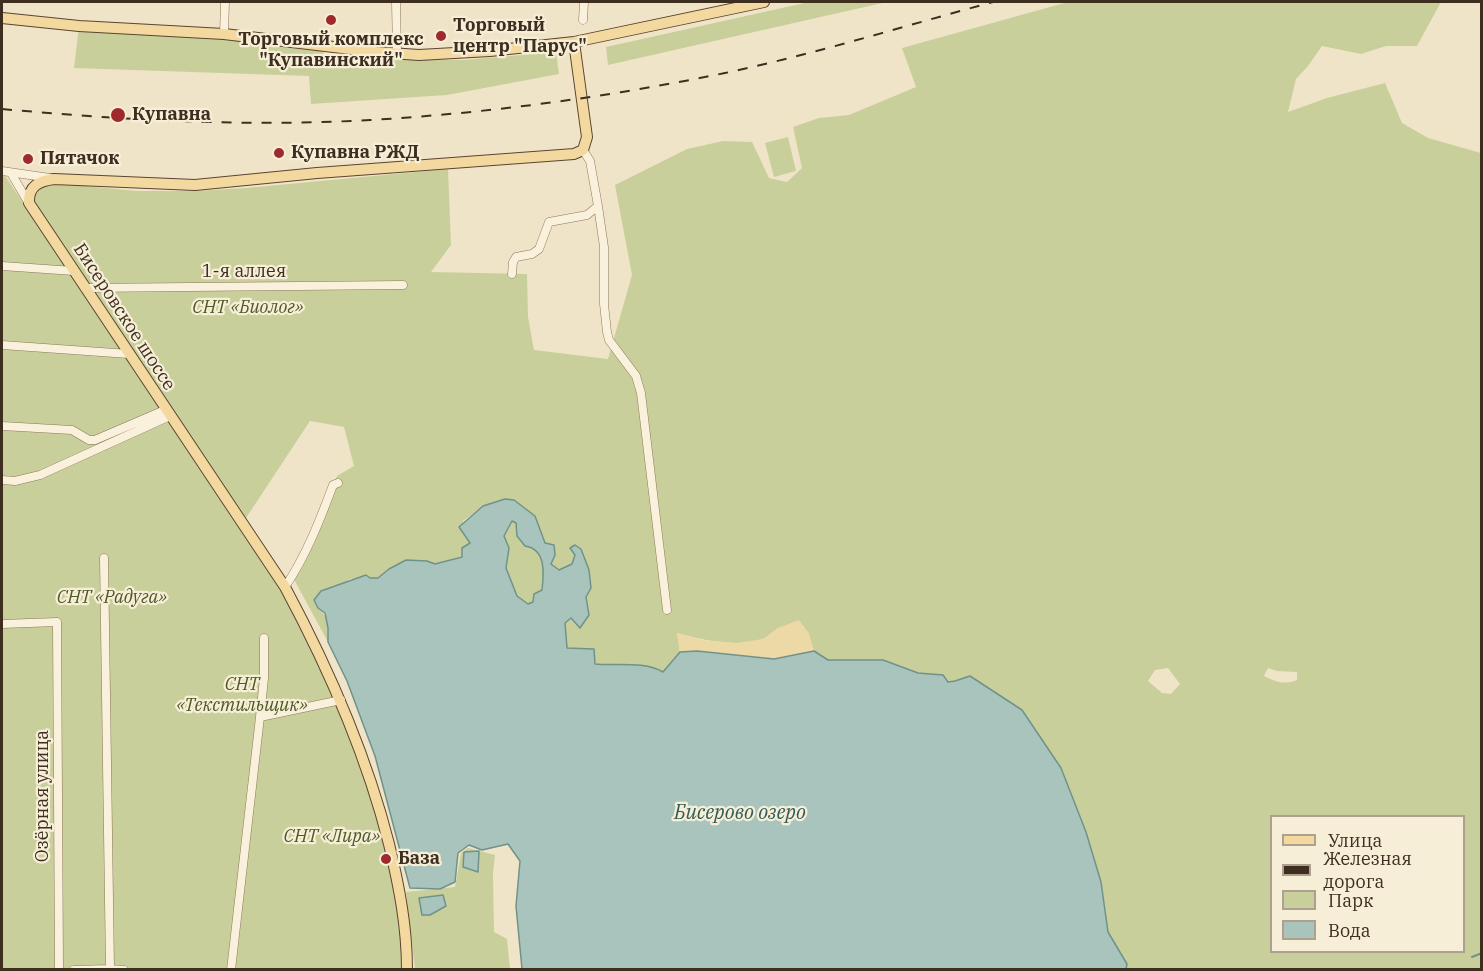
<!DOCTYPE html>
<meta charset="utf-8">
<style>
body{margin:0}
#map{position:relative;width:1483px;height:971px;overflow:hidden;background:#f0e4c8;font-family:"IBM Plex Serif",serif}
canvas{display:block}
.frame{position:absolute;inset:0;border:3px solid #3d2e20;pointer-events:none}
.legend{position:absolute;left:1270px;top:815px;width:195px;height:138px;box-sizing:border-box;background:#f7eed8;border:2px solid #ada18e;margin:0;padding:8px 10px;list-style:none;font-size:18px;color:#3d2e20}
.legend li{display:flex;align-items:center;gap:12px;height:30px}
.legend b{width:30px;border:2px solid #ada18e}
</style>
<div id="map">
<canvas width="1483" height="971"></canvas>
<div class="frame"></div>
<ul class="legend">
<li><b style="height:8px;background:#f3d9a0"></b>Улица</li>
<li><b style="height:8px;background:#3d2e20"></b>Железная дорога</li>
<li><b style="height:16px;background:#c9cf9b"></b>Парк</li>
<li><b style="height:16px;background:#a9c4bc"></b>Вода</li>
</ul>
</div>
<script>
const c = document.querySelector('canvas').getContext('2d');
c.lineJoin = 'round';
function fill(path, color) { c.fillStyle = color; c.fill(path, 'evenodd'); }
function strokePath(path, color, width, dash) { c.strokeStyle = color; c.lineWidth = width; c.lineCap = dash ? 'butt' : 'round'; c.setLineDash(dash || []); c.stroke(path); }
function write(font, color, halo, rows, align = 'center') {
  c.font = font + ' "IBM Plex Serif",serif'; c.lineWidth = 4.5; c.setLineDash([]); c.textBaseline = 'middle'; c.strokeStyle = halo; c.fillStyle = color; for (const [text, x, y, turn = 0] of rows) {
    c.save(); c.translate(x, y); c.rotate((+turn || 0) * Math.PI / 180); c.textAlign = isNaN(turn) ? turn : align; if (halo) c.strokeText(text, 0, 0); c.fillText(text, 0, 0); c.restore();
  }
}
const green = new Path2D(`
 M809 2H887L608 65 606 47Z
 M1068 2H1441L1417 46H1386L1361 54 1322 46 1308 66 1296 79 1288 112 1327 98 1385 83 1402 123 1428 138 1481 153V969H1126V964L1108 932 1101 882 1086 832 1061 768 970 676 955 681 948 682 943 675 918 673 883 660H828L814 651 808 632 778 628C773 632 768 638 762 639 738 648 701 640 677 633L680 652 663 672 656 668 595 664 594 649 567 648 565 623 572 618 589 615 586 597 591 588 589 570 571 548 575 555 572 564 559 570 551 564 535 516 483 506 463 521V534L470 543 462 556 435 564 427 561 389 569 378 578 350 579 343 584 332 586 318 608C329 616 328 629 328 642L291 574 337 476 354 466 344 427 310 421 244 521 34 202 37 189 54 183 137 191H194L246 188 448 169 451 245 431 272 527 274 528 317 534 350 608 359 632 275 615 185 687 149 723 141 752 142 769 178 787 182 802 168 793 127 819 118 849 115 916 87 902 48ZM1168 668 1180 684 1171 694 1162 693 1148 681 1155 670ZM1268 668 1277 671 1297 672V680C1283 685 1277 682 1264 676ZM1272 816H1464V952H1272Z
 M79 26 321 47 327 61 334 62 338 59 464 60 556 52 559 74 447 95 311 104 309 76 74 68Z
 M788 137 796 171 774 177 765 143Z
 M2 171 281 590 308 641 336 701 372 798 400 915 403 969H2Z
 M512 521 516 523 517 535 525 546C546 549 544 573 542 590L534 594 533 602 528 604 517 596 505 568 509 548 504 536Z
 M468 848 495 855 493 874 494 932 507 939 510 969H415L406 892 455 887 461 853Z`);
const sand = new Path2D(`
 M799 620 808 632 814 651 774 659 697 651 680 652 677 633 702 640 737 643 763 639 778 628Z`);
const water = new Path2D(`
 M505 499 514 500 535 516 545 543 554 545 555 555 551 564 559 570 572 564 575 555 570 548 575 545 581 549 589 570 591 588 586 597 589 615 580 628 571 618 565 623 567 648 594 649 595 664C616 666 645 661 663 672L680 652 697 651 774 659 814 651 828 660H883L918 673 943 675 948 682 955 681 970 676 1022 710 1061 768 1086 832 1101 882 1108 932 1127 964 1126 969H522L516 906 520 861 508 844 482 850 469 845 458 853 455 882 440 889 410 888 375 756 347 681 328 642V628L325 613 318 608 314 600 321 591 366 575 370 578H378L389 569 406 560 427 561 435 564 462 557V548L470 543 459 527 483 506ZM512 521 516 523 517 536 525 546C546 549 544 573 542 590L534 594 533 602 528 604 517 596 506 568 509 548 504 536Z
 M479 851 478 872 463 867 464 852Z
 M443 895 446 906 430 915H422L419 898Z`);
const stream = new Path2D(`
 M1472 957 1482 953`);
const minor = new Path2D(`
 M396 2 397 54
 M583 20 584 2
 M224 34 225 2
 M2 171 50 178
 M11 173 28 202
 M598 206 604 247V304L607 332 609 340 636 376 641 393 667 610
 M2 266 74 271
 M512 274 513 262 516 257 532 254 539 249 549 222 587 215 598 206 590 161 583 150
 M85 288 403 285
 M2 345 129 354
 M2 426 72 430 89 440H95L165 410
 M2 480 15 481 40 475 170 416
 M285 587C306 556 320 520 333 485L338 483
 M2 624 57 622 59 970
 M260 717 264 678V638
 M110 969 124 970
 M74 970 110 969 104 558
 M231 970 260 717 341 700`);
const major = new Path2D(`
 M2 18 79 26 224 34 376 52 419 55 490 51 574 42 764 2
 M407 970C407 926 399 886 389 844 366 753 329 669 285 587L29 203C28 186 39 181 54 179L195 185 317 173 574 154 583 150 587 137 574 42`);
const rail = new Path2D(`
 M2 109C124 120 247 127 370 120 489 113 608 97 725 73 815 54 904 26 993 2`);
const markers = [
 [331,20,6,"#9e2a2b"],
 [441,36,6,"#9e2a2b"],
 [118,115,8,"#9e2a2b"],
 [279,153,6,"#9e2a2b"],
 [28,159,6,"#9e2a2b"],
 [386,859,6,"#9e2a2b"]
];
const poiNames = [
 ["Торговый",453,26],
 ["центр \"Парус\"",453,47],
 ["Торговый комплекс",331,40,"center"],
 ["\"Купавинский\"",331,61,"center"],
 ["Купавна",132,115],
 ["Купавна РЖД",291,153],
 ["Пятачок",40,159],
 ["База",398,859]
];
const streetNames = [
 ["1-я аллея",244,272],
 ["Бисеровское шоссе",124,317,57],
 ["Озёрная улица",43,796,-90]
];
const parkNames = [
 ["СНТ «Биолог»",248,308],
 ["СНТ «Радуга»",112,598],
 ["СНТ",242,685],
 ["«Текстильщик»",242,706],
 ["СНТ «Лира»",332,837]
];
const waterNames = [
 ["Бисерово озеро",740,813]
];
fill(green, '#c9cf9b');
fill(sand, '#ecd9a5');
fill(water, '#a9c4bc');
strokePath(water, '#6f938a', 1.5);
strokePath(stream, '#6f938a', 2);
strokePath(minor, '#8d765c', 9);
strokePath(major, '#5b4430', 12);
strokePath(minor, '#faf1dc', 8);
strokePath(major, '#f3d9a0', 10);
strokePath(rail, '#3d2e20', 2, [10, 10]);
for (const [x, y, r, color] of markers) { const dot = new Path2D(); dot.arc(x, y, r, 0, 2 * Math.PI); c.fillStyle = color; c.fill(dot); strokePath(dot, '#f7eed8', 2); }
write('bold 18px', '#3d2e20', '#f7eed8', poiNames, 'left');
write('18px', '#3d2e20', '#f7eed8', streetNames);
write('italic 18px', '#4d5a26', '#f7eed8', parkNames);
write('italic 20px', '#2f5d5a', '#f7eed8', waterNames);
</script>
